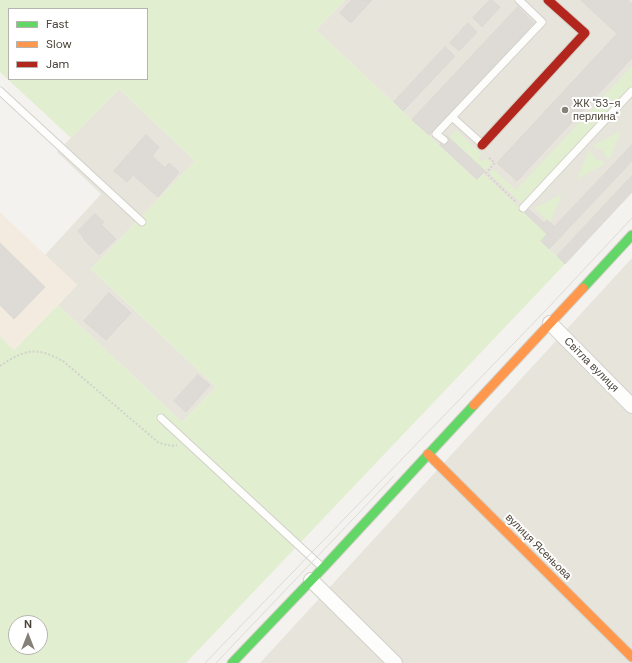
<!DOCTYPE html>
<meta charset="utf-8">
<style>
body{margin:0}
#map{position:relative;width:632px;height:663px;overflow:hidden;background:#f4f2ee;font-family:"DM Sans",sans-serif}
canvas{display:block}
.legend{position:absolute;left:8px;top:8px;width:140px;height:72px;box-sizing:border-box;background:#fff;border:1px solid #b7b4b0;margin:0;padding:5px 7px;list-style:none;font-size:12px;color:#4b4439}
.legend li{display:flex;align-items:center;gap:8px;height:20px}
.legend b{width:20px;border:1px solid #b7b4b0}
.north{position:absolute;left:8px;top:615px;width:40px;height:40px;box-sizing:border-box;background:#fff;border:1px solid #b7b4b0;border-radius:50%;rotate:0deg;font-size:11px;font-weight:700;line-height:16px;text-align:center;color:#4b4439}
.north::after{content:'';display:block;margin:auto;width:14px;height:18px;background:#868178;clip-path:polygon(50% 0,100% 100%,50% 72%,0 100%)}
</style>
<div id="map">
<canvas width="632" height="663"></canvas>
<ul class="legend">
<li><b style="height:5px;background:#63d668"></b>Fast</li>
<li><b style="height:5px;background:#ff974d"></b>Slow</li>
<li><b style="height:5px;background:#b3261e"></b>Jam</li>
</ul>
<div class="north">N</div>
</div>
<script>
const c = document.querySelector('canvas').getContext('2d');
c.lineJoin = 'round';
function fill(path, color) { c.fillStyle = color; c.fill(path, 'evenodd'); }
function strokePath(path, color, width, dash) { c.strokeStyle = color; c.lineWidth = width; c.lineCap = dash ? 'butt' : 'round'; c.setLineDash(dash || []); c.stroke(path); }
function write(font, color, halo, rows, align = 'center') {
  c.font = font + ' "DM Sans",sans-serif'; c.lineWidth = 4; c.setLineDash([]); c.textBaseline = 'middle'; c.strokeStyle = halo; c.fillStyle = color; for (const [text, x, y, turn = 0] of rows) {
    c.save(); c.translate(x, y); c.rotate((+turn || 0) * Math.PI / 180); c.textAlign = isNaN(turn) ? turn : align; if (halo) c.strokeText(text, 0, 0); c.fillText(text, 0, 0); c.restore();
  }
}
const residential = new Path2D(`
 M345 0H632V192L565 264 316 30Z
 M119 89 195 161 91 269 216 387 182 422 58 305 77 285 45 255 101 194 57 152Z
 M632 258V663H260Z`);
const commercial = new Path2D(`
 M0 212 77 285 14 350 0 336Z`);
const green = new Path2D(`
 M0 0H345L316 30 476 180 483 173 548 235 541 241 565 264 186 663H0V336L14 350 58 305 182 422 216 387 91 269 195 161 119 89 71 138 0 72ZM9 9H147V79H9ZM16 623H40V647H16Z
 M632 66V86L522 204 489 173 493 169 516 190Z
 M456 130 482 154 478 158 482 161 486 158 492 163 485 171 449 137Z
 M621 131 610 159 605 156 603 151 600 149H597L593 145Z
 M589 150 593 154V156L596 159 601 160 605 164 577 179Z
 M562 194 550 223 534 208Z`);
const building = new Path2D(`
 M352 0H372L351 23 340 13Z
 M490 0H492L500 7 482 27 473 18Z
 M581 0H628L632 4V58L517 181 497 163 617 34Z
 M518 7 534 23 429 135 412 120Z
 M468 23 477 32 459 51 450 43Z
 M445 47 455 56 403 111 394 102Z
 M146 135 159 147 152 156 165 168 169 163 179 172 158 197 133 175 127 182 114 171Z
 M447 136 485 171 477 179 440 145Z
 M632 145V161L549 249 541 241Z
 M632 176V192L565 264 557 256Z
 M527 208 544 223 547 220 555 227 548 235 524 212Z
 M95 214 104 222 101 224 116 239 99 255 83 239 84 238 78 231Z
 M0 243 45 287 14 319 0 305Z
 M109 293 131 313 106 340 84 321Z
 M198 375 210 385 186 412 174 401Z`);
const path = new Path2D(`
 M489 158 495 163 486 173 516 202
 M0 366C13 357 28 348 45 353 51 355 57 358 63 361L159 443 172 446 177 445`);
const lane = new Path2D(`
 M0 91 142 222
 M452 117 481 143
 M444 140 436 134 542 22 519 0
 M523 208 632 91
 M161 418 322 567`);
const street = new Path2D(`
 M550 323 632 406
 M311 580 395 663`);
const fast = new Path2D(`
 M583 288 632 235
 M232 663 323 568 474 405`);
const slow = new Path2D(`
 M474 405 583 288
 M428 454 632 657`);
const jam = new Path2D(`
 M482 145 585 33 548 0`);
const tram = new Path2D(`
 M205 663 546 310 632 218
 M216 663 394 476`);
const markers = [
 [565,110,4,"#868178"]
];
const poiNames = [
 ["ЖК \"53-я",573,104],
 ["перлина\"",573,117]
];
const streetNames = [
 ["Світла вулиця",591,365,45],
 ["вулиця Ясеньова",538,547,45]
];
fill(residential, '#e7e4dc');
fill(commercial, '#f3ebdf');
fill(green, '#e1eecf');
fill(building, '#dedbd6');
strokePath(building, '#dcd9d4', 1);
strokePath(lane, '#d2d0cb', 9);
strokePath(street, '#d2d0cb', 16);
strokePath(fast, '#d3cfc5', 11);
strokePath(slow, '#d3cfc5', 11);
strokePath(jam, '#d3cfc5', 11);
strokePath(path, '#d3d2cc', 2, [2, 2]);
strokePath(lane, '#fdfdfc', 7);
strokePath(street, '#fdfdfc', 14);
strokePath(fast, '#63d668', 9);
strokePath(slow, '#ff974d', 9);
strokePath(jam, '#b3261e', 9);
strokePath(tram, '#dbdbda', 1);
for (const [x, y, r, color] of markers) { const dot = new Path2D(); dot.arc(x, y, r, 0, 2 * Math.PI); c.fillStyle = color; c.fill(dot); strokePath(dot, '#fff', 1.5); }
write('11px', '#4b4439', '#fff', poiNames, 'left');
write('11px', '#4b4439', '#fff', streetNames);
</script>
